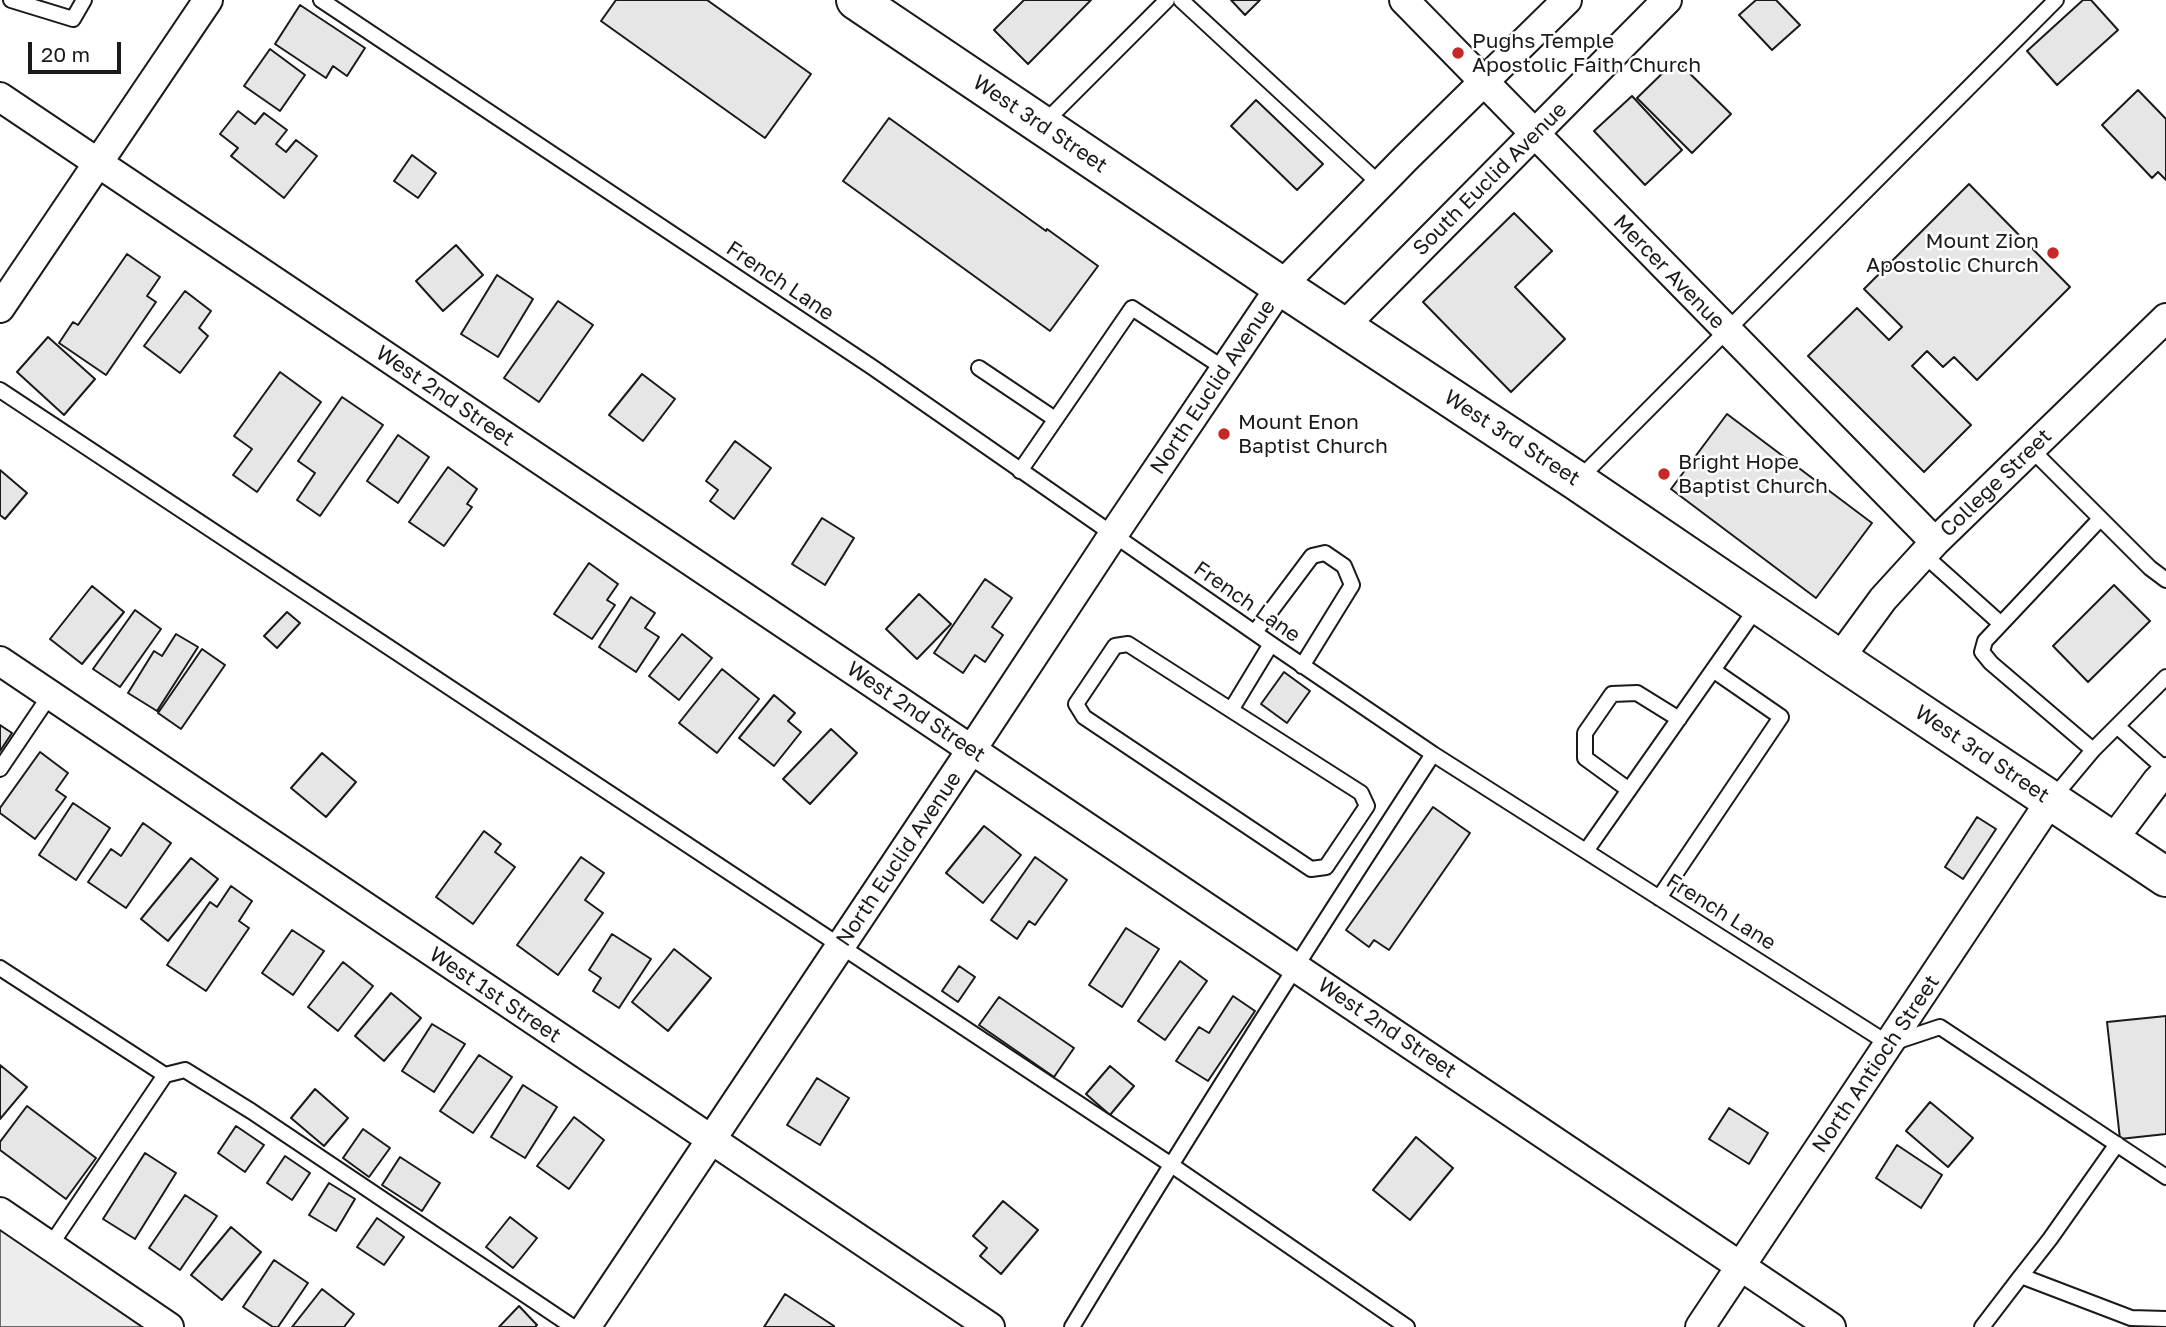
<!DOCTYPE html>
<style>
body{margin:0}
#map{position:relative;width:2166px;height:1327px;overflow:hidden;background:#fff;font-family:"Golos Text",sans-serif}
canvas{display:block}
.scale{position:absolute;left:28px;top:42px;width:93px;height:32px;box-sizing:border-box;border:4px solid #1a1a1a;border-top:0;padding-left:9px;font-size:21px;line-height:24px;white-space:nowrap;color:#1a1a1a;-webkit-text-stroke:5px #fff;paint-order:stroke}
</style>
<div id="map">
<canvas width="2166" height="1327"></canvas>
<div class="scale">20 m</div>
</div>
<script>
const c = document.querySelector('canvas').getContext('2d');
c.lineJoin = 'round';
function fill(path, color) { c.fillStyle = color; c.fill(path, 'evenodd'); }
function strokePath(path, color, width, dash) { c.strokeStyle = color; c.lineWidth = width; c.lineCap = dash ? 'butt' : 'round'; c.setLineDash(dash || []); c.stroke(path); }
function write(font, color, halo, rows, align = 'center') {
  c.font = font + ' "Golos Text",sans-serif'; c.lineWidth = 5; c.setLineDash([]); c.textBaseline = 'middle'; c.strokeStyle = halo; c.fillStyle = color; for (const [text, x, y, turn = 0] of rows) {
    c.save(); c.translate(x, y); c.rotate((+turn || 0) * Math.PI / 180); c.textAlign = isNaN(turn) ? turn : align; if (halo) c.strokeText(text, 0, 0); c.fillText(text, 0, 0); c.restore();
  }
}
const green = new Path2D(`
 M0 1212 169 1327H0Z`);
const building = new Path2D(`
 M616 0H707L811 74 765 138 601 21Z
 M1024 0H1091L1028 64 994 30Z
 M1231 0H1260L1245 15Z
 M1756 0H1776L1800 25 1772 50 1739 15Z
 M2083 0H2091L2118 30 2057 85 2027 51Z
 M300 5 365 48 347 76 333 66 326 78 275 44Z
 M270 49 305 75 280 111 244 86Z
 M1676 60 1731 114 1692 153 1637 98Z
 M2138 90 2166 119V180L2158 172 2152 178 2102 125Z
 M1632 96 1682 150 1645 185 1594 131Z
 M1256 100 1323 164 1297 190 1231 126Z
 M238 111 255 124 264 113 287 130 276 144 286 152 296 140 317 156 284 198 231 156 238 148 220 134Z
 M889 118 1046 231 1047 229 1098 266 1050 331 843 181Z
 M412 155 436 173 418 198 394 181Z
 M1969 184 2070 287 1977 380 1954 357 1943 367 1927 351 1912 366 1971 425 1924 472 1808 356 1857 308 1889 340 1902 327 1864 289Z
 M1514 213 1552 251 1515 287 1565 339 1511 392 1423 302Z
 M456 245 483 275 443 311 416 281Z
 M127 254 160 277 147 296 156 302 106 375 59 343 73 322 78 325Z
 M497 275 533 299 498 357 461 334Z
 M185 291 211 311 199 328 208 336 180 373 144 346Z
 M558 301 593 325 539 402 504 378Z
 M48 337 95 379 64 415 17 372Z
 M280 372 321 402 257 492 233 475 252 449 234 436Z
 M642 374 675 399 643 441 609 415Z
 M342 397 383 425 320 516 297 500 315 473 298 461Z
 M1727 414 1872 523 1816 598 1671 489Z
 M398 435 429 457 398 503 367 481Z
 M735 441 771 468 734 519 710 501 718 490 706 481Z
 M448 467 477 489 467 504 472 507 444 546 409 522Z
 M0 470 27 493 5 519 0 515Z
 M822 518 854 538 825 585 792 564Z
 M589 563 618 584 607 600 615 605 592 639 554 614Z
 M985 579 1012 598 992 627 1003 635 985 662 975 655 963 673 934 653Z
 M2114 585 2150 621 2088 682 2053 646Z
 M92 586 124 612 82 664 50 639Z
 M919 594 951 624 917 659 886 629Z
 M631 597 655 613 645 628 659 637 636 672 599 647Z
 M135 610 161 629 120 687 93 669Z
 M287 612 300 623 277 648 264 636Z
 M176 634 198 647 157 711 128 693 154 651 162 656Z
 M682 634 712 658 679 700 649 676Z
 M202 649 225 665 181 729 158 713Z
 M722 669 759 699 717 753 679 723Z
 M1284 672 1310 691 1287 723 1261 704Z
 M774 695 795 713 788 721 801 732 774 766 739 738Z
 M0 725 12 733 0 751Z
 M831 729 857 753 810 804 783 779Z
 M40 752 68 773 56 790 66 797 35 839 0 813V808Z
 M322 753 356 782 326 817 291 788Z
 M73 803 110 828 76 880 39 855Z
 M1433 807 1470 833 1389 950 1374 940 1369 947 1346 930Z
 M1977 817 1996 829 1963 879 1945 867Z
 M143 823 171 843 126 908 88 882 111 849 121 856Z
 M984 826 1021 855 983 903 946 873Z
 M484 831 501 844 495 852 515 867 473 924 436 897Z
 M581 857 604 873 585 900 603 913 558 975 517 945Z
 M1035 857 1067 880 1035 925 1029 921 1017 939 991 920Z
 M191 858 218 879 168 941 141 919Z
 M231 886 252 901 239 921 249 928 206 991 167 965 210 902 217 907Z
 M1126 928 1159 949 1122 1007 1089 985Z
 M292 930 324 951 293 995 262 973Z
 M612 934 651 959 619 1008 593 991 601 978 589 970Z
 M674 949 711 978 668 1031 632 1002Z
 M1180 961 1207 981 1165 1040 1138 1021Z
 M343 962 373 986 338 1031 308 1007Z
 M959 966 975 977 958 1002 942 991Z
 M391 993 421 1018 384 1061 355 1036Z
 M1233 996 1255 1011 1208 1081 1176 1061 1199 1027 1209 1033Z
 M999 997 1074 1048 1054 1077 979 1025Z
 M2166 1016V1134L2120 1139 2107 1022Z
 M432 1024 465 1044 434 1092 402 1071Z
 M479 1055 512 1077 473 1133 440 1111Z
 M0 1065 27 1087 0 1119Z
 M1110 1066 1134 1086 1110 1115 1086 1094Z
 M817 1078 849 1098 820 1145 787 1125Z
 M523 1085 557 1107 525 1158 491 1137Z
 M315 1089 348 1118 324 1146 291 1118Z
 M1930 1102 1973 1138 1948 1167 1906 1131Z
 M27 1106 96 1158 66 1199 0 1150V1142Z
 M1729 1108 1768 1133 1749 1164 1709 1139Z
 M574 1117 604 1140 569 1189 537 1166Z
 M236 1126 264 1145 245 1172 218 1153Z
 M363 1129 390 1148 369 1177 343 1158Z
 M1416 1137 1453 1168 1410 1220 1373 1190Z
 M1897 1145 1942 1175 1921 1208 1876 1178Z
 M145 1153 176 1173 135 1239 103 1219Z
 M285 1156 310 1173 292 1200 267 1183Z
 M400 1157 440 1183 422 1211 382 1185Z
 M329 1183 355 1199 336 1231 309 1215Z
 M185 1195 217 1216 180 1270 149 1248Z
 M1003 1201 1038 1230 1001 1274 980 1256 987 1248 973 1236Z
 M510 1217 537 1238 513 1268 486 1247Z
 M377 1218 404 1237 384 1265 357 1247Z
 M231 1227 261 1252 222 1300 191 1275Z
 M274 1260 308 1283 278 1327H273L243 1307Z
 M322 1289 354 1314 344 1327H292Z
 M785 1294 834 1326V1327H764Z
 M519 1306 537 1325 535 1327H499Z`);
const lane = new Path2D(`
 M11 0 73 19 84 0
 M321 0 872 367 1271 644 1433 754 1889 1044 1940 1027 2166 1177
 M1181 0 1380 184
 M1044 123 1167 0
 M979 368 1055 419
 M0 390 1170 1164 1407 1327
 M2031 449 2150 568 2166 580
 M1020 471 1132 308 1225 369
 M1578 480 2056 0
 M1923 554 2001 624
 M1255 632 1312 556 1325 553 1344 566 1352 585 1302 666
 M1231 710 1128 644 1115 646 1076 704 1084 717 1311 869 1326 867 1367 806 1361 793 1231 710 1271 644
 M2117 726 2166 770
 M2093 750 1991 663 1982 652 1985 641 2100 519
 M0 769 50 695
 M1629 790 1585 758V733L1612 694 1637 693 1679 719
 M2052 799 2093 750 2166 677
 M1586 851 1758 606
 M1659 898 1781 717 1713 670
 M0 968 165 1075
 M50 1246 165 1075 185 1070 251 1111 573 1327
 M2021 1276 2050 1239 2117 1144
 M1072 1327C1189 1133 1310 943 1433 754
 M1982 1327 2021 1276 2131 1318 2166 1319`);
const street = new Path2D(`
 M1404 0 1935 542
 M0 97 1831 1327
 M0 308 208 0
 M1343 327 1667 0
 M1839 659 1883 599 1935 542 2166 318
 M0 661 990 1327
 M2112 841 2157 781 2166 772
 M0 1212 169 1327
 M586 1327 972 749 1113 535 1281 286 1406 158 1567 0
 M1700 1327 2051 800`);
const primary = new Path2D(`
 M856 0 1281 286 1577 481 1839 659 2166 877`);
const markers = [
 [1458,53,7,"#c62828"],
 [2053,253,7,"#c62828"],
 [1224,434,7,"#c62828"],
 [1664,474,7,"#c62828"]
];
const poiNames = [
 ["Pughs Temple",1472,41],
 ["Apostolic Faith Church",1472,65],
 ["Mount Zion",2039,241,"right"],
 ["Apostolic Church",2039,265,"right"],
 ["Mount Enon",1238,422],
 ["Baptist Church",1238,446],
 ["Bright Hope",1678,462],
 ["Baptist Church",1678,486]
];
const streetNames = [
 ["West 3rd Street",1040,124,34],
 ["South Euclid Avenue",1490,179,-45],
 ["Mercer Avenue",1669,272,46],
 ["French Lane",780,281,34],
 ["North Euclid Avenue",1213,387,-56],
 ["West 2nd Street",445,396,34],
 ["West 3rd Street",1512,438,33],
 ["College Street",1996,483,-44],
 ["French Lane",1247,602,35],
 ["West 2nd Street",916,712,34],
 ["West 3rd Street",1982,754,34],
 ["North Euclid Avenue",899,859,-56],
 ["French Lane",1721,912,32],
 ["West 1st Street",495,995,34],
 ["West 2nd Street",1387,1028,34],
 ["North Antioch Street",1876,1064,-56]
];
fill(green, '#ededed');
strokePath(green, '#6a6a6a', 2);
fill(building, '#e6e6e6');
strokePath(building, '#1a1a1a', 2);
strokePath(lane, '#1a1a1a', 18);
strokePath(street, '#1a1a1a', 32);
strokePath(primary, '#1a1a1a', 42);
strokePath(lane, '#fff', 14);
strokePath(street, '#fff', 28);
strokePath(primary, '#fff', 38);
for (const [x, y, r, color] of markers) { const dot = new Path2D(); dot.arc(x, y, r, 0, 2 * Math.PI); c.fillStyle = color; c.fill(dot); strokePath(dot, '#fff', 2.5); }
write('21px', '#1a1a1a', '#fff', poiNames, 'left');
write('21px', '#1a1a1a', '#fff', streetNames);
</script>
